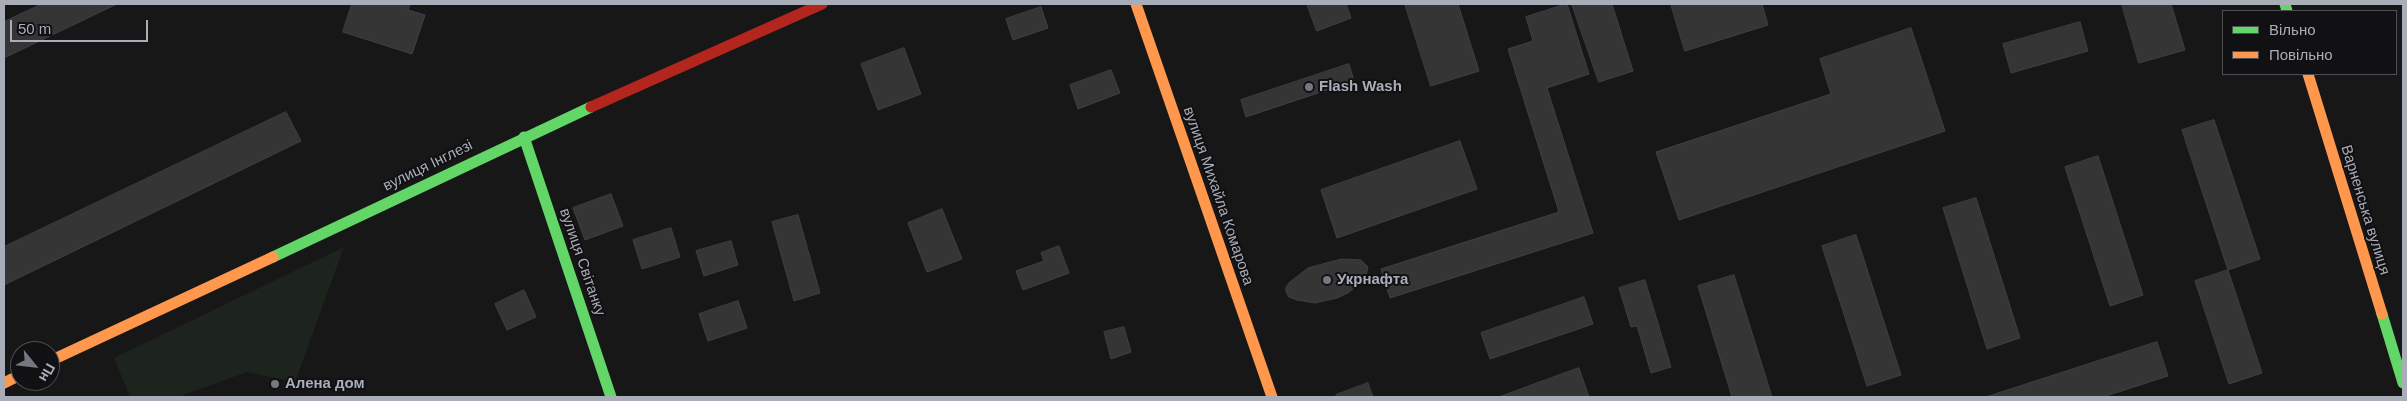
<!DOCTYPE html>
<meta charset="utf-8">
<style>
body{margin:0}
#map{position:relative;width:2407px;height:401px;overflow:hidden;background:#171717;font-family:Helvetica,sans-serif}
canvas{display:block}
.frame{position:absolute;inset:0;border:5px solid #a8adb8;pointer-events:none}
.legend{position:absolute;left:2222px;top:10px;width:175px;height:65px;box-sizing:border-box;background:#111113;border:1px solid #4d4f55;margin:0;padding:6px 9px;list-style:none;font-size:15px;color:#a8adb8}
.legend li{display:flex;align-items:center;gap:10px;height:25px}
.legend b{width:25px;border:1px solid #4d4f55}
.north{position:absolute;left:10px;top:341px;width:50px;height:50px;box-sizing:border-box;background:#111113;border:1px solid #4d4f55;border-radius:50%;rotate:119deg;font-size:14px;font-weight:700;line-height:20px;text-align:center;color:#a8adb8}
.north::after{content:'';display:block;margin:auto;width:18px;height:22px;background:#757880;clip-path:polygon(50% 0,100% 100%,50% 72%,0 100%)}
.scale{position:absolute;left:10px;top:20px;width:138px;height:22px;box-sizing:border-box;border:2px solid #a8adb8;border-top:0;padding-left:6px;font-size:15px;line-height:18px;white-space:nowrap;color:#a8adb8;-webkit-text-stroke:4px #111113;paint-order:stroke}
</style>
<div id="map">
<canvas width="2407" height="401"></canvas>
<div class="frame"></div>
<ul class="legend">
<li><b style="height:6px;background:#63d668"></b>Вільно</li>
<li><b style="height:6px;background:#ff974d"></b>Повільно</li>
</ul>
<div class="north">Пн</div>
<div class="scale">50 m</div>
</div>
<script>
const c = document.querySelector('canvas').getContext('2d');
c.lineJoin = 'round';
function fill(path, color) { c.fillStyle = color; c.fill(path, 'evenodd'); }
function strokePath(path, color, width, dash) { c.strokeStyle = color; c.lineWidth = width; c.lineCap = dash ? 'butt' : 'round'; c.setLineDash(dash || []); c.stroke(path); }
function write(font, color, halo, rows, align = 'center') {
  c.font = font + ' Helvetica,sans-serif'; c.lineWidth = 4; c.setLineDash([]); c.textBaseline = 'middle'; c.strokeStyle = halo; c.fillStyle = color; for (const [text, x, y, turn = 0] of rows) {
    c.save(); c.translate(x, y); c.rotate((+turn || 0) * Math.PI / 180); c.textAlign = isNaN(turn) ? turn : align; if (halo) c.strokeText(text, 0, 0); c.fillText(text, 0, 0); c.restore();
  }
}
const green = new Path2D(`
 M344 247 295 382 247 372 178 397H130L114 358Z`);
const building = new Path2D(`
 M42 4H117L4 58V22Z
 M352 4H410L408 10 425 15 412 54 343 32Z
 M1307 4H1346L1351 18 1317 31Z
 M1405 4H1458L1479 71 1431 86Z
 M1567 4 1589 74 1547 88 1593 233 1390 298 1381 269 1559 212 1508 49 1533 41 1526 17Z
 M1572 4H1612L1633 71 1599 82Z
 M1671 4H1762L1768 25 1685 51Z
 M2122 4H2171L2185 50 2139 63Z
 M1041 7 1048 28 1013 40 1006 19Z
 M2080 22 2088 51 2011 73 2003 44Z
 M1911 28 1945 131 1679 220 1656 152 1831 94 1820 59Z
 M904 48 921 94 878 110 861 64Z
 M1349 64 1354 81 1246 117 1241 100Z
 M1111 70 1120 93 1078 109 1070 85Z
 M286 112 301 141 4 285V247Z
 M2214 120 2260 259 2228 270 2182 130Z
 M1460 141 1477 189 1337 238 1321 190Z
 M2098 156 2143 295 2110 306 2065 167Z
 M611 194 623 226 585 240 573 208Z
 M1976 198 2020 338 1987 349 1943 208Z
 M942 209 962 259 927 272 908 223Z
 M798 215 820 293 794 301 772 222Z
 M671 228 680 257 642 269 633 240Z
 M1856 235 1901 375 1867 386 1822 246Z
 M731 241 738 265 704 276 696 251Z
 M1059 246 1069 273 1023 290 1016 271 1044 261 1041 253Z
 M1342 259 1361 260 1368 267 1365 279 1348 293 1337 298 1315 303 1297 300 1289 297 1286 292V287L1290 282 1308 268Z
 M2228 270 2262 373 2229 384 2195 281Z
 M1734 275 1772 397H1732L1698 286Z
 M1645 280 1671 367 1651 373 1637 326 1631 327 1619 288Z
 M524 290 536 317 507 330 495 304Z
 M1584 297 1593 324 1490 359 1481 333Z
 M738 301 747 328 708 341 699 314Z
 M1124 327 1131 352 1111 359 1104 332Z
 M2157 342 2168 376 2103 397H1986Z
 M1579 368 1589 397H1499Z
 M1368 383 1373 397H1336V395Z`);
const fast = new Path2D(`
 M2285 4 2287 11
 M524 137 611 397
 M273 257 591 107
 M2382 314 2403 383`);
const slow = new Path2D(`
 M1136 4 1272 397
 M2308 74 2382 314
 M50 361 273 257
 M4 383 20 375`);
const jam = new Path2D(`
 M591 107 822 4`);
const markers = [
 [1309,87,5,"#757880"],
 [1327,280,5,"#757880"],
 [275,384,5,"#757880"]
];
const poiNames = [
 ["Flash Wash",1319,87],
 ["Укрнафта",1337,280],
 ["Алена дом",285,384]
];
const streetNames = [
 ["вулиця Інглезі",428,166,-26],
 ["вулиця Михайла Комарова",1218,196,71],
 ["Варненська вулиця",2365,210,73],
 ["вулиця Світанку",582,262,71]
];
fill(green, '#1d241e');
fill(building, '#353536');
strokePath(building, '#3f4043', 1);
strokePath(fast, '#63d668', 11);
strokePath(slow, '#ff974d', 11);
strokePath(jam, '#b3261e', 11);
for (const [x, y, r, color] of markers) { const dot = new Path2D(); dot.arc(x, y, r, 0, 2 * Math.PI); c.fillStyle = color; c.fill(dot); strokePath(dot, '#111113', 2); }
write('bold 15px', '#a8adb8', '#111113', poiNames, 'left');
write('15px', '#a8adb8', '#111113', streetNames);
</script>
